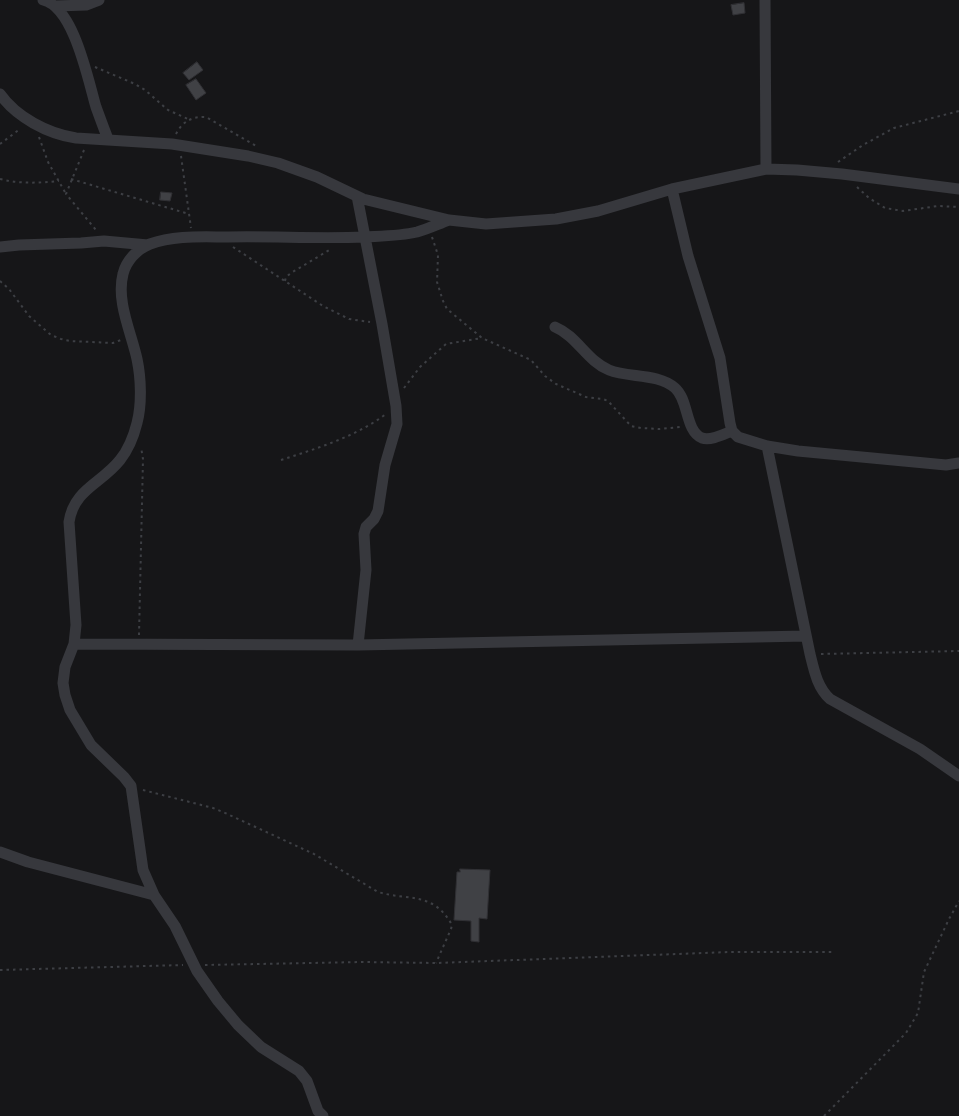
<!DOCTYPE html>
<style>
body{margin:0}
canvas{display:block;background:#161618}
</style>
<canvas width="959" height="1116"></canvas>
<script>
const c = document.querySelector('canvas').getContext('2d');
c.lineJoin = 'round';
function fill(path, color) { c.fillStyle = color; c.fill(path, 'evenodd'); }
function strokePath(path, color, width, dash) { c.strokeStyle = color; c.lineWidth = width; c.lineCap = dash ? 'butt' : 'round'; c.setLineDash(dash || []); c.stroke(path); }
const building = new Path2D(`
 M744 3 745 13 733 15 731 5Z
 M197 62 203 70 189 80 183 73Z
 M196 79 206 93 196 100 186 85Z
 M161 192 172 193 170 201 160 200Z
 M460 869 490 870 487 919 479 918V942L471 941V921L454 920 457 872H460Z`);
const path = new Path2D(`
 M95 67 135 84 145 90 168 110 188 119
 M176 134C182 122 192 116 206 117L256 146
 M39 137 48 162 66 194
 M0 144 20 129
 M84 150 66 194 96 230
 M181 156 191 228
 M838 162 863 145 894 128 959 111
 M0 179C20 184 38 183 59 181
 M71 179 189 214
 M857 187 869 198 885 208 903 211 938 206 959 207
 M432 237 438 255 437 282 443 301 447 309 482 338 531 360 545 376 556 384 586 397 603 399 608 401 631 426 641 428 659 429 680 427
 M233 247 323 306 349 319 370 322
 M0 281 9 289 29 316 51 335 61 339 70 341 113 343 121 340
 M285 281 286 277 291 273 331 249
 M404 388 420 367 446 344 482 338
 M281 460C318 448 355 437 386 414
 M139 635 143 459 141 447
 M821 654 959 651
 M143 790 213 808 223 812 314 854 378 892C408 901 433 891 452 925L451 929 436 963
 M205 965 361 962 436 963 730 952H835
 M0 970 183 965
 M824 1116 906 1033 918 1013 924 972 949 919 959 901`);
const minor = new Path2D(`
 M43 0C74 7 88 80 96 107 100 118 104 129 108 139
 M765 0 766 169
 M56 6 86 5 99 0
 M0 94C16 117 48 134 76 138L172 144 248 156 278 163 317 177 363 199 449 220 486 224 556 219 598 211 672 189 766 169 797 170 842 174 959 189
 M672 189 688 256 720 358 730 423 732 431 738 437 767 446 798 451 925 463 946 465 959 463
 M357 196 382 324 396 406 397 424 385 465 378 511 374 519 366 527 364 534 366 570 358 645
 M0 247 19 245 81 243 104 241 148 245
 M555 327C577 336 587 361 609 370 629 378 658 373 675 388 689 400 685 431 702 438 711 441 724 434 732 431
 M767 446 810 654C814 670 817 687 830 699L920 749 959 776
 M74 644 358 645 806 636
 M0 852 28 862 154 895
 M323 1116 318 1111 307 1081 299 1071 261 1047 238 1025 218 1001 197 971 175 926 154 895 143 870 131 786 124 777 91 745 70 710 65 695 63 683 65 667 74 644 76 625 69 522C74 489 101 484 120 460 128 450 134 435 137 423 142 404 141 378 137 359 131 332 116 301 123 274 126 261 137 249 150 244 174 235 203 237 228 237 274 236 319 239 364 237 382 236 400 236 417 232 428 229 438 224 449 220`);
fill(building, '#404145');
strokePath(building, '#303034', 1);
strokePath(path, '#3d3f44', 2, [2.5, 4]);
strokePath(minor, '#37383d', 11);
</script>
